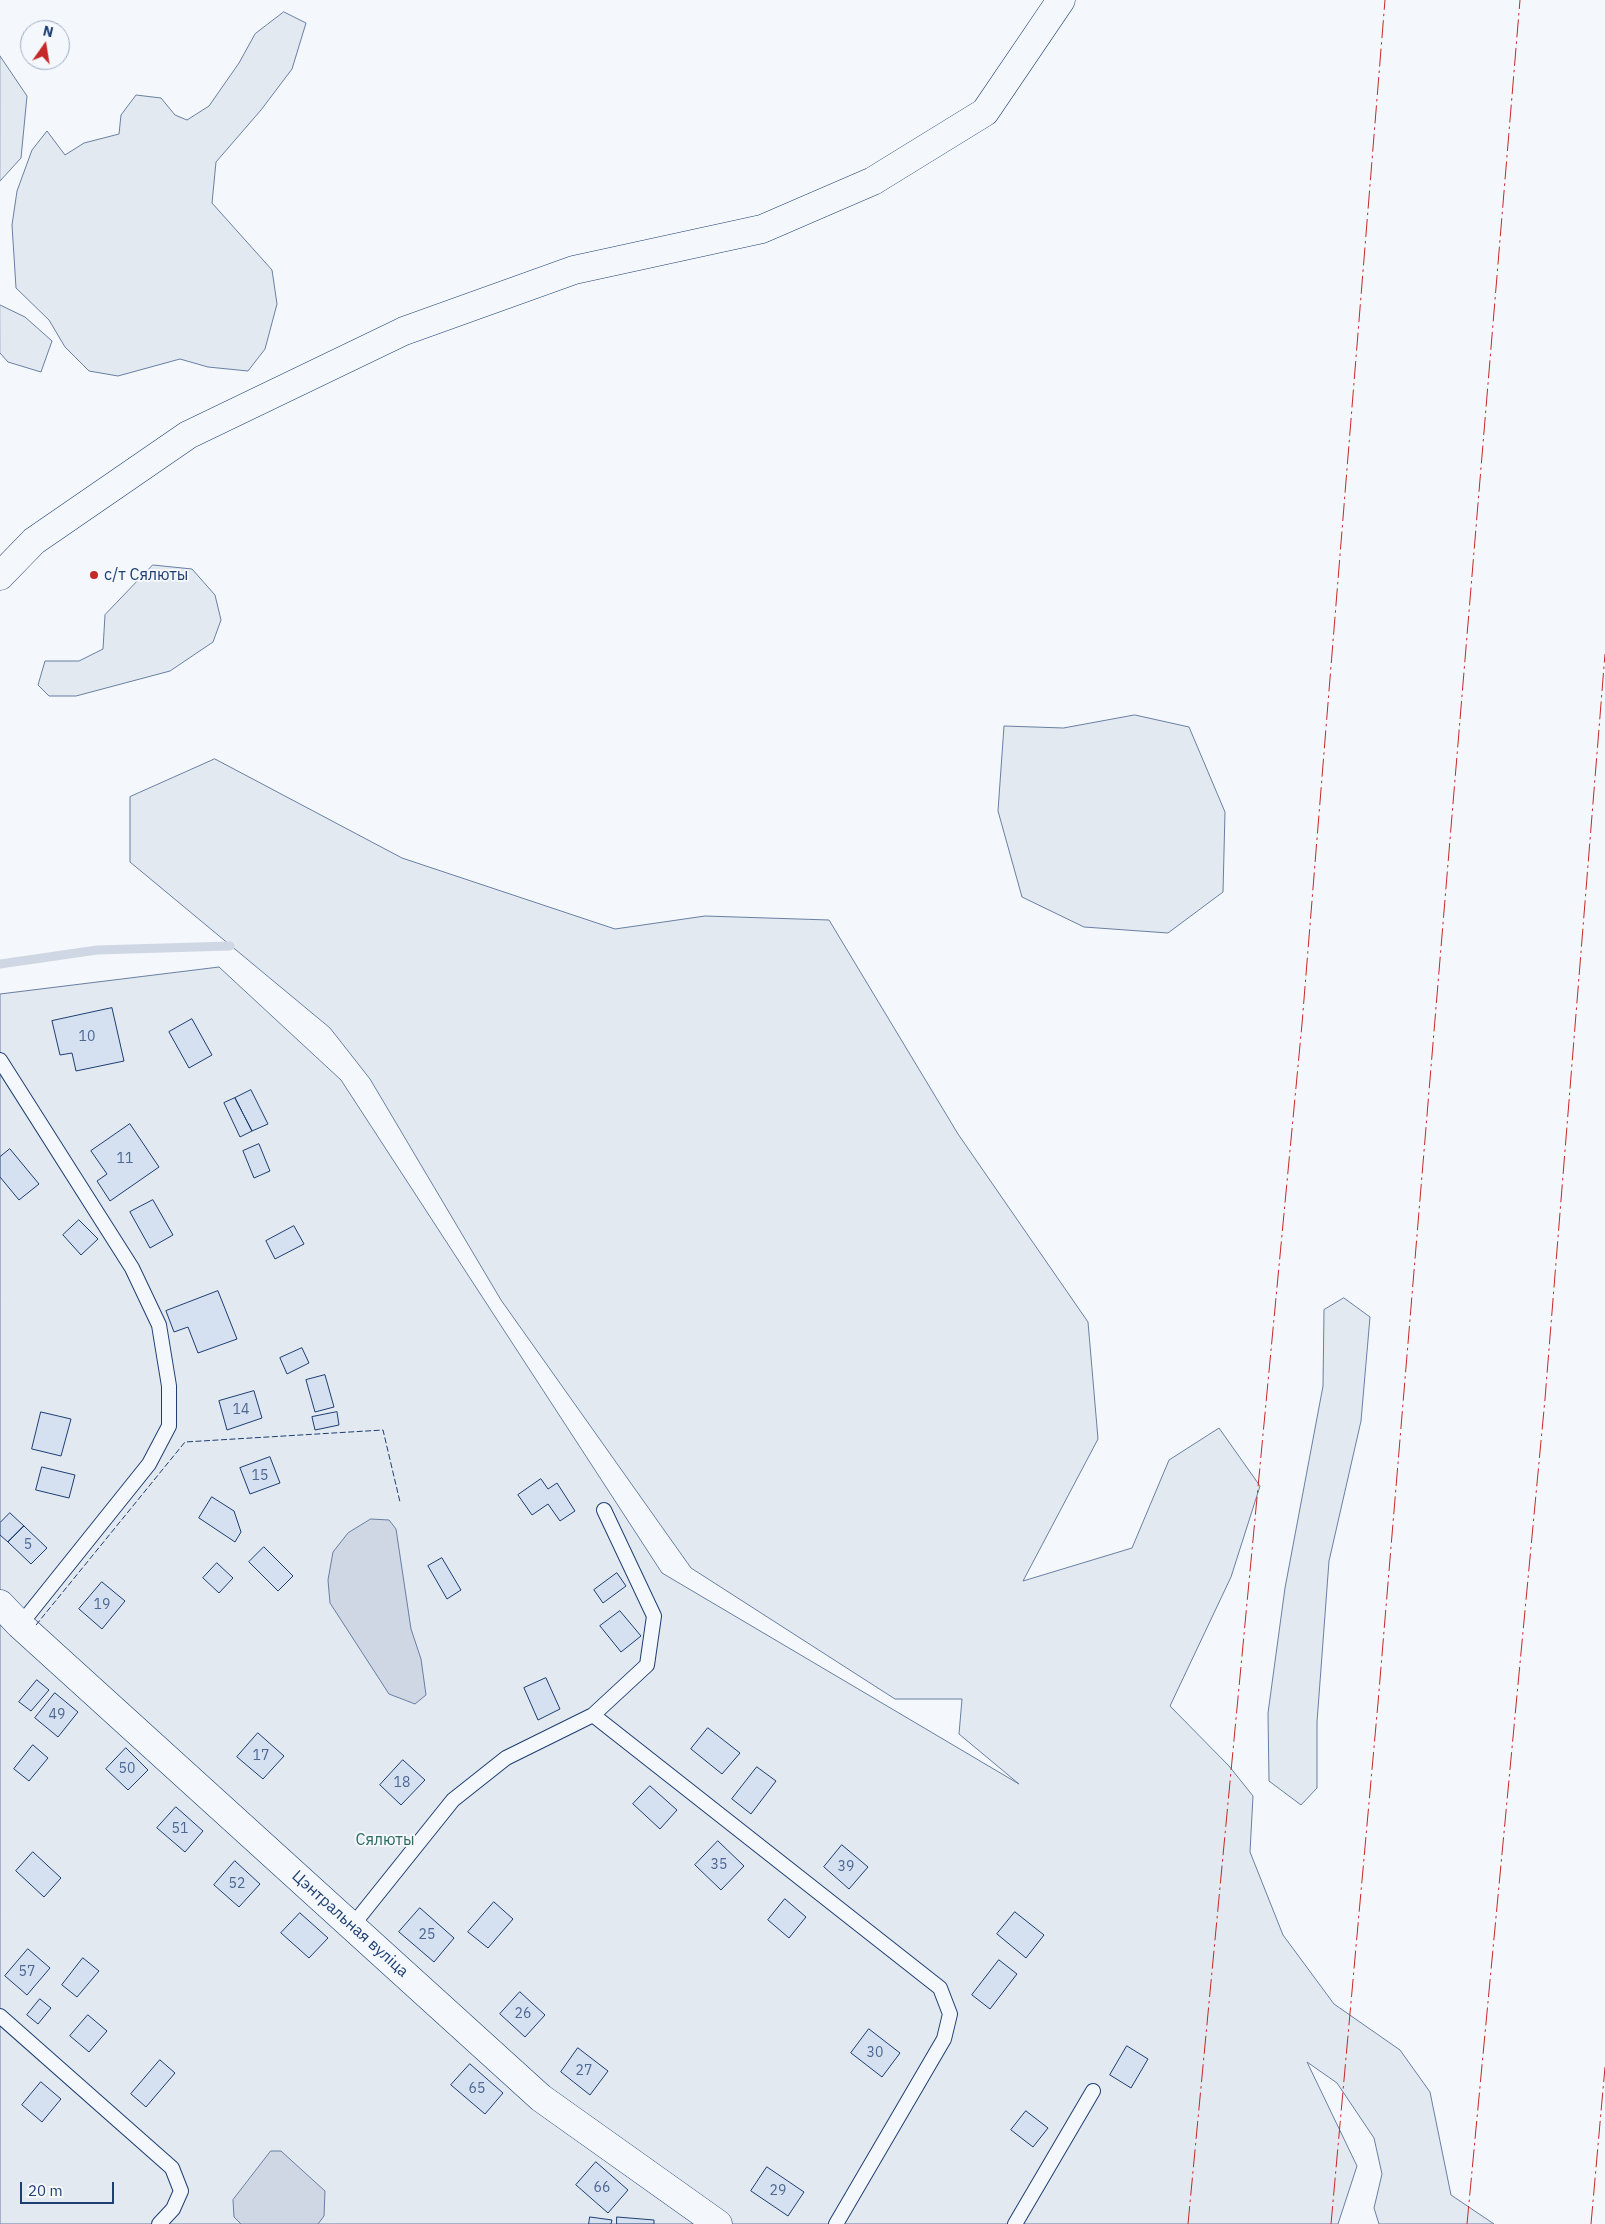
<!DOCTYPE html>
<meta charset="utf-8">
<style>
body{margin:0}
#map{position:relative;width:1605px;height:2224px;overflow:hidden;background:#f4f7fb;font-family:"IBM Plex Sans",sans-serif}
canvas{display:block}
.north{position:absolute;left:20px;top:20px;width:50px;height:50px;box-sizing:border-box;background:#f4f7fb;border:1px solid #9eadc5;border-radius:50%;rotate:13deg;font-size:14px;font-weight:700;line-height:20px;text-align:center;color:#1d3f73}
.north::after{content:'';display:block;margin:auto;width:18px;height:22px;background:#c62828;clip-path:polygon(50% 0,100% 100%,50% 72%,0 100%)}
.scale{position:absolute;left:20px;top:2182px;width:94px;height:22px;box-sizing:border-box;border:2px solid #1d3f73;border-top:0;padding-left:6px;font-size:15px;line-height:18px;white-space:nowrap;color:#1d3f73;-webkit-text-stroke:4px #f4f7fb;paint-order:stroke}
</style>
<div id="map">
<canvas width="1605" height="2224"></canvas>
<div class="north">N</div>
<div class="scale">20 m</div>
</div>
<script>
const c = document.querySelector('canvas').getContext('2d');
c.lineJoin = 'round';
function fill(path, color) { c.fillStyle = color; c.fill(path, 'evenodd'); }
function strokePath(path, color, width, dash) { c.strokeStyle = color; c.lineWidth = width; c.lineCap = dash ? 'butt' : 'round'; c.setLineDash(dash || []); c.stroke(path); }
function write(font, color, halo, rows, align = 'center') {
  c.font = font + ' "IBM Plex Sans",sans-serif'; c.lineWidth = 4; c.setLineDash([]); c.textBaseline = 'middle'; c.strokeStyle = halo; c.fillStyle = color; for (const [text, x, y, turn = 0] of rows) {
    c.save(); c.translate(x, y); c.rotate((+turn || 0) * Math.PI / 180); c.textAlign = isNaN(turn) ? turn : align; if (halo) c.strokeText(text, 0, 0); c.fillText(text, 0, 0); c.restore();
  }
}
const green = new Path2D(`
 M284 12 306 23 292 69 261 110 216 162 212 203 272 270 277 304 265 349 248 371 208 367 180 359 118 376 89 371 65 347 49 320 16 288 12 225 17 191 32 150 47 131 65 155 84 143 119 134 121 115 136 95 161 98 175 115 187 120 209 106 239 63 255 34Z
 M0 56 27 96 21 158 0 181Z
 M0 305 25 317 52 341 41 372 8 362 0 353Z
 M153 565 192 569 215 595 221 620 213 642 170 671 76 696H49L38 685 45 661H79L103 649 105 615Z
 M1135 715 1189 727 1225 812 1223 892 1168 933 1084 927 1022 897 998 811 1004 726 1063 728Z
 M215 759 402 858 615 929 705 916 829 920 958 1134 1088 1322 1098 1439 1023 1581 1132 1548 1169 1460 1219 1428 1260 1486 1231 1577 1170 1706 1229 1766 1253 1796 1250 1852 1283 1935 1334 2004 1400 2050 1430 2092 1451 2195 1494 2224H1379L1374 2208 1382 2174 1374 2138 1337 2083 1307 2062 1357 2166 1338 2224H0V994L219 967 341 1080 662 1573 1019 1784 959 1734 962 1699H895L691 1568 501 1300 370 1079 330 1028 130 862V797Z
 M1344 1298 1370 1317 1361 1421 1329 1561 1317 1722V1788L1301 1805 1269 1781 1268 1713 1285 1588 1323 1386 1324 1310Z`);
const water = new Path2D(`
 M371 1519 389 1520 396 1529 411 1629 421 1659 426 1695 415 1704 389 1694 330 1603 328 1580 333 1552 348 1533Z
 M271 2151H281L325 2191 324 2216 318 2224H241L234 2217 233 2200Z`);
const stream = new Path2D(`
 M0 964 97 950 230 946`);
const building = new Path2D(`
 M112 1008 124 1061 76 1071 72 1053 60 1055 52 1021Z
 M192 1019 212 1055 189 1068 169 1032Z
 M251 1090 268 1124 252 1131 235 1098Z
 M235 1098 252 1131 240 1137 224 1103Z
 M130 1124 159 1167 110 1201 97 1181 107 1174 91 1151Z
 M259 1144 270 1171 254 1178 243 1151Z
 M10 1149 39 1184 19 1200 0 1177V1157Z
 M153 1200 173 1235 150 1248 130 1212Z
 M79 1220 98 1239 81 1255 63 1235Z
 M294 1226 304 1244 275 1259 266 1241Z
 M218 1291 237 1339 198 1353 188 1327 174 1332 166 1311Z
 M302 1348 309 1363 287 1374 280 1358Z
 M325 1375 334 1407 315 1412 306 1380Z
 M254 1391 262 1418 227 1430 219 1401Z
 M41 1412 71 1419 61 1456 32 1449Z
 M337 1412 339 1425 315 1430 312 1417Z
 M270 1457 280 1483 250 1494 240 1468Z
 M42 1467 75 1475 69 1498 36 1490Z
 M541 1479 548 1489 557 1483 575 1511 560 1521 548 1504 532 1515 518 1495Z
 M212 1497 234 1511 241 1532 235 1542 199 1518Z
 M10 1513 24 1526 8 1542 0 1535V1523Z
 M24 1526 47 1548 31 1564 8 1542Z
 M264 1547 293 1576 278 1591 249 1562Z
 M442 1558 461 1590 447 1599 428 1566Z
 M217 1563 233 1578 219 1593 203 1578Z
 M617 1573 626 1586 603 1603 594 1590Z
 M102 1582 125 1601 102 1629 79 1609Z
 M620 1611 641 1636 621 1652 600 1626Z
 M546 1678 560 1709 538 1720 524 1688Z
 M37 1680 49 1690 31 1711 19 1702Z
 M55 1693 78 1712 58 1737 35 1718Z
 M708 1728 740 1753 722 1774 691 1749Z
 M258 1733 284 1756 263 1779 237 1757Z
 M33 1745 48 1758 29 1781 14 1769Z
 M126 1748 148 1770 128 1790 106 1769Z
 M403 1760 425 1780 401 1805 380 1785Z
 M757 1767 776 1781 751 1814 732 1799Z
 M650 1786 677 1810 660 1829 633 1804Z
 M176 1807 203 1831 185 1852 157 1828Z
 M718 1841 744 1866 721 1890 695 1865Z
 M842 1845 868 1867 849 1889 824 1867Z
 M33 1852 61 1878 44 1897 16 1871Z
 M235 1861 260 1884 239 1907 214 1885Z
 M785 1899 806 1917 789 1938 768 1920Z
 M494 1902 513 1919 488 1948 468 1932Z
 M420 1908 454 1938 434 1962 399 1932Z
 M1015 1912 1044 1935 1026 1958 997 1934Z
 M300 1913 328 1938 309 1958 281 1933Z
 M28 1949 50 1968 27 1995 5 1976Z
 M83 1958 99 1971 77 1997 62 1985Z
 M999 1960 1017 1974 990 2009 972 1995Z
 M520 1992 545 2015 525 2037 500 2014Z
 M40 1999 51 2008 38 2024 27 2015Z
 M88 2015 107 2031 89 2052 70 2036Z
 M869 2029 900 2053 882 2077 851 2053Z
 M1127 2046 1148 2059 1131 2088 1110 2075Z
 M578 2048 608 2071 590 2095 561 2072Z
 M160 2060 175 2073 146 2107 131 2094Z
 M470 2064 503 2093 485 2114 451 2085Z
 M41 2082 61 2099 42 2122 22 2105Z
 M1026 2111 1048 2128 1033 2147 1011 2130Z
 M596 2162 628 2190 608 2213 576 2185Z
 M767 2167 804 2192 788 2216 751 2191Z
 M590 2217 612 2220 611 2224H589Z
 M617 2217 654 2220V2224H617Z`);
const service = new Path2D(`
 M0 1060 132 1268 159 1325 169 1386V1426L149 1464 20 1625
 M593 1715 647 1665 654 1616 604 1510
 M352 1926 453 1800 506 1758 593 1715 940 1988 950 2014 944 2039 836 2224
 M0 2016 172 2168 181 2191 173 2209 159 2224
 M1015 2224 1093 2091`);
const minor = new Path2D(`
 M0 1604 20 1625 541 2098 718 2224`);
const tertiary = new Path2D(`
 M0 576 34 541 188 435 404 331 574 270 762 229 873 181 985 112 1061 0`);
const fence = new Path2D(`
 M36 1625 185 1442 383 1430 400 1502`);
const power = new Path2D(`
 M1188 2224 1302 1024 1385 0
 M1331 2224 1378 1703 1520 0
 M1467 2224 1545 1399 1605 654
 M1591 2224 1605 2067`);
const markers = [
 [94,575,5,"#c62828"]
];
const numberNames = [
 ["10",87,1037],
 ["11",125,1159],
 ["14",241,1410],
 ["15",260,1476],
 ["5",28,1545],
 ["19",102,1605],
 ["49",57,1715],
 ["17",261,1756],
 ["50",127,1769],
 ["18",402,1783],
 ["51",180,1829],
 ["35",719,1865],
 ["39",846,1867],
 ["52",237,1884],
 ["25",427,1935],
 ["57",27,1972],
 ["26",523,2014],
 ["30",875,2053],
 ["27",584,2071],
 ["65",477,2089],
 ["66",602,2188],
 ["29",778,2191]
];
const poiNames = [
 ["с/т Сялюты",104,575]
];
const parkNames = [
 ["Сялюты",385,1840]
];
const streetNames = [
 ["Цэнтральная вуліца",350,1924,42]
];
fill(green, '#e3e9f0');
strokePath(green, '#687fa3', 1);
fill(water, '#cfd7e4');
strokePath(water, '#687fa3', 1);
strokePath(stream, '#cfd7e4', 9);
fill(building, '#d5e0f0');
strokePath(building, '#1d3f73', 1);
strokePath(service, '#1d3f73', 16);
strokePath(minor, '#1d3f73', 29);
strokePath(tertiary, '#1d3f73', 29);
strokePath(service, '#f4f7fb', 14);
strokePath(minor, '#f4f7fb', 28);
strokePath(tertiary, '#f4f7fb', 28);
strokePath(fence, '#1d3f73', 1, [6, 2.5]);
strokePath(power, '#c62828', 1, [18, 4, 2.5, 4]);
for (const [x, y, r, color] of markers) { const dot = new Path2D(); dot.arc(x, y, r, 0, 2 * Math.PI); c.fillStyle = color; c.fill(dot); strokePath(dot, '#f4f7fb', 2); }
write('14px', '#4b6792', null, numberNames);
write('16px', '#1d3f73', '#f4f7fb', poiNames, 'left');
write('16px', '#2c6c60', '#f4f7fb', parkNames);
write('16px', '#1d3f73', '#f4f7fb', streetNames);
</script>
